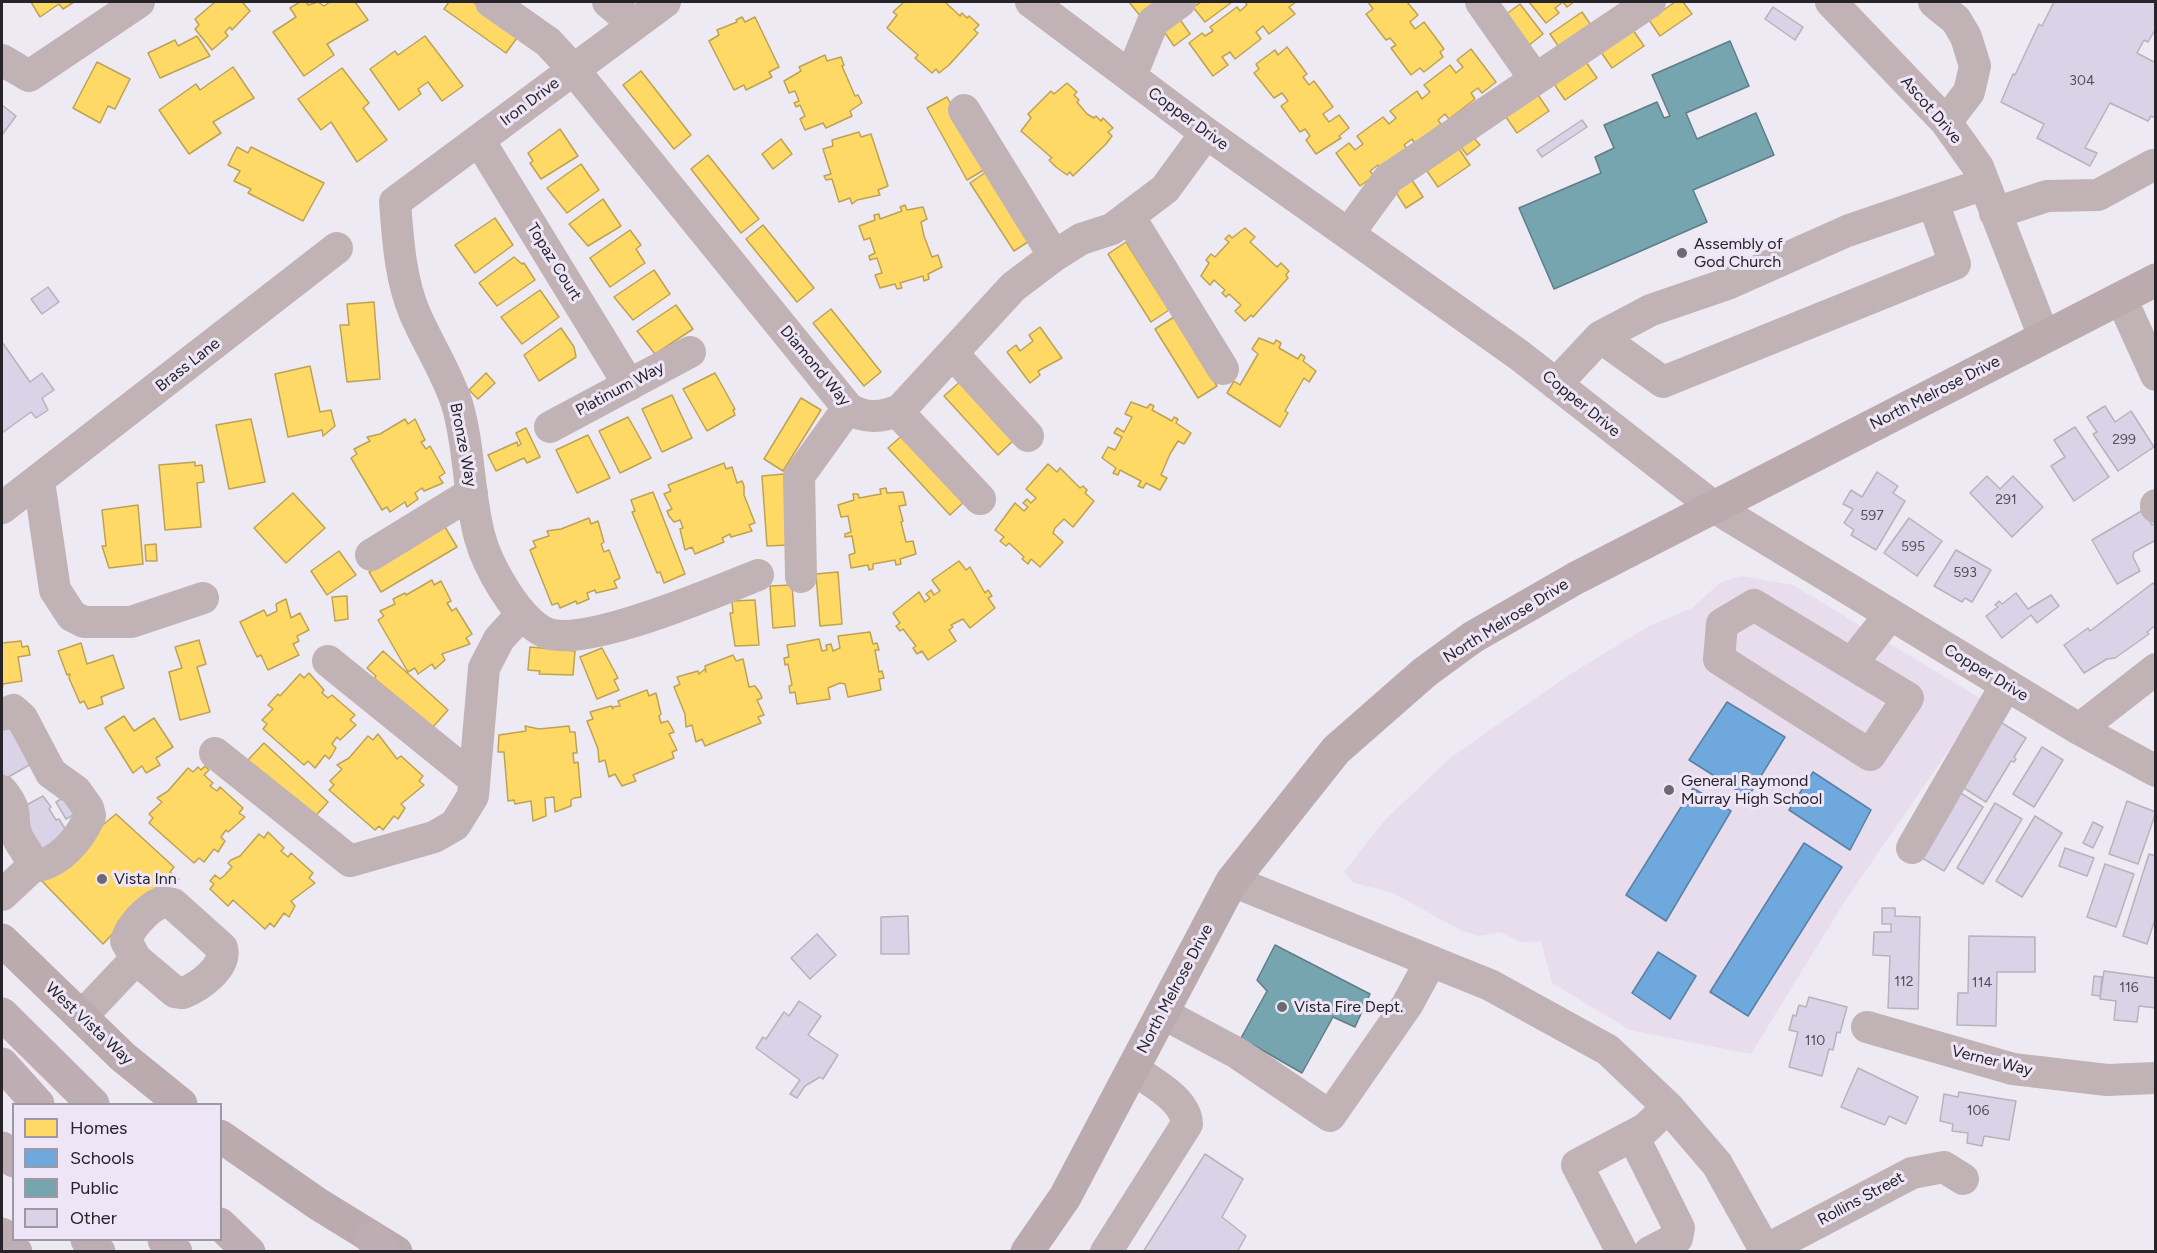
<!DOCTYPE html>
<style>
body{margin:0}
#map{position:relative;width:2157px;height:1253px;overflow:hidden;background:#eeeaf3;font-family:Figtree,sans-serif}
canvas{display:block}
.frame{position:absolute;inset:0;border:3px solid #262329;pointer-events:none}
.legend{position:absolute;left:12px;top:1103px;width:210px;height:138px;box-sizing:border-box;background:#eee6f7;border:2px solid #9e98a5;margin:0;padding:8px 10px;list-style:none;font-size:18px;color:#262329}
.legend li{display:flex;align-items:center;gap:12px;height:30px}
.legend b{width:30px;border:2px solid #9e98a5}
</style>
<div id="map">
<canvas width="2157" height="1253"></canvas>
<div class="frame"></div>
<ul class="legend">
<li><b style="height:16px;background:#ffd966"></b>Homes</li>
<li><b style="height:16px;background:#6fa8dc"></b>Schools</li>
<li><b style="height:16px;background:#76a5af"></b>Public</li>
<li><b style="height:16px;background:#dad2e6"></b>Other</li>
</ul>
</div>
<script>
const c = document.querySelector('canvas').getContext('2d');
c.lineJoin = 'round';
function fill(path, color) { c.fillStyle = color; c.fill(path, 'evenodd'); }
function strokePath(path, color, width, dash) { c.strokeStyle = color; c.lineWidth = width; c.lineCap = dash ? 'butt' : 'round'; c.setLineDash(dash || []); c.stroke(path); }
function write(font, color, halo, rows, align = 'center') {
  c.font = font + ' Figtree,sans-serif'; c.lineWidth = 6; c.setLineDash([]); c.textBaseline = 'middle'; c.strokeStyle = halo; c.fillStyle = color; for (const [text, x, y, turn = 0] of rows) {
    c.save(); c.translate(x, y); c.rotate((+turn || 0) * Math.PI / 180); c.textAlign = isNaN(turn) ? turn : align; if (halo) c.strokeText(text, 0, 0); c.fillText(text, 0, 0); c.restore();
  }
}
const education = new Path2D(`
 M1741 576 1793 585 1983 700 1843 904 1751 1054 1630 1030 1552 983 1541 941 1520 942 1500 932 1479 936 1462 931 1393 893 1354 883 1344 872 1384 821 1450 758 1569 675 1649 626 1692 608 1721 582Z`);
const homes = new Path2D(`
 M31 2H74L63 9 59 4 40 17Z
 M215 2H246L243 3 250 11 232 30 230 27 225 32 228 36 212 50 195 29 199 25 195 19Z
 M300 2H306L308 5 318 2 324 6 330 2H355L368 20 327 44 334 55 304 76 273 32 296 17 290 8Z
 M449 2H473L519 35 506 53 444 9Z
 M904 2H945L960 16 962 13 967 18 969 16 979 25 974 30 978 33 949 65 939 73 936 69 932 73 915 58 918 55 887 28 897 15 893 12Z
 M1129 2H1162L1141 17Z
 M1201 2H1232L1205 22 1193 7Z
 M1245 2H1296L1289 7 1295 14 1269 34 1263 26 1256 32 1261 39 1235 59 1230 52 1222 57 1228 65 1213 76 1189 43 1202 33 1205 36 1213 31 1210 27 1237 7 1240 11 1247 5Z
 M1368 2H1407L1418 15 1410 22 1415 29 1424 22 1444 49 1440 52 1443 57 1424 72 1420 68 1411 75 1391 48 1396 45 1390 38 1386 40 1366 14 1373 9Z
 M1529 2H1574L1567 7 1563 2 1555 8 1559 13 1546 23Z
 M1675 2H1683L1692 14 1660 36 1649 20Z
 M1520 4 1543 34 1528 46 1505 15Z
 M1582 12 1593 28 1561 50 1550 34Z
 M742 17 745 22 755 17 779 67 769 72 772 77 746 90 744 85 734 90 709 41 719 35 717 30 737 22 736 20Z
 M1179 18 1190 34 1174 46 1163 30Z
 M1633 30 1644 46 1612 68 1601 52Z
 M197 36 210 56 160 78 148 53 175 40 178 46Z
 M425 36 463 86 442 101 428 82 418 89 421 94 399 110 370 69 395 51 398 55Z
 M1287 47 1307 74 1303 77 1309 85 1314 81 1333 107 1323 114 1329 122 1339 115 1349 128 1339 136 1341 138 1316 154 1306 140 1310 136 1305 129 1300 132 1281 106 1288 101 1282 93 1274 98 1254 73 1259 69 1256 64 1275 50 1278 55Z
 M1471 49 1496 82 1482 93 1478 88 1471 93 1475 99 1449 119 1445 114 1438 120 1441 124 1415 144 1412 139 1404 145 1408 150 1381 170 1378 165 1370 171 1374 176 1360 186 1336 153 1349 143 1355 150 1363 144 1357 136 1383 117 1389 124 1396 118 1390 111 1417 91 1422 99 1430 92 1424 85 1450 65 1456 73 1463 67 1457 60Z
 M825 55 827 61 841 57 844 65 842 66 855 96 858 95 862 103 850 111 852 116 826 128 823 123 805 130 800 119 805 116 800 105 796 107 794 103 799 101 795 91 789 93 784 81 801 71 799 67Z
 M97 62 130 79 115 109 108 106 100 123 73 108Z
 M1586 62 1597 78 1565 100 1554 84Z
 M233 67 254 98 213 122 221 133 189 154 159 110 196 84 200 90Z
 M342 68 369 103 363 108 387 140 357 162 331 122 321 130 298 99Z
 M641 71 691 135 674 149 623 85Z
 M1067 83 1077 92 1074 95 1079 100 1077 102 1087 114 1094 118 1096 116 1101 121 1103 118 1113 128 1108 132 1112 136 1106 144 1073 176 1070 172 1067 175 1056 167 1049 160 1052 158 1021 131 1031 118 1028 114 1051 91 1054 94Z
 M1538 95 1549 111 1517 133 1506 117Z
 M947 97 987 168 967 180 927 108Z
 M560 129 578 156 541 179 530 163 533 161 528 153Z
 M859 132 861 137 871 134 888 186 878 190 880 195 857 200 852 204 850 198 839 202 832 179 826 180 824 176 831 174 823 149 833 146 832 140Z
 M1474 138 1480 145 1467 155 1461 147Z
 M781 139 792 154 773 169 762 154Z
 M237 147 248 153 251 147 324 183 303 221 248 193 251 189 234 181 240 171 228 165Z
 M1459 149 1470 165 1438 187 1427 171Z
 M708 155 759 219 741 233 691 169Z
 M581 164 599 190 567 213 547 188Z
 M989 170 1034 238 1014 251 970 183Z
 M1412 180 1423 197 1406 208 1395 191Z
 M603 199 621 226 588 246 569 224Z
 M905 205 907 210 923 207 927 219 921 222 924 236 932 257 938 255 942 267 928 274 929 279 924 281 923 276 900 283 902 288 897 289 895 284 880 288 875 275 882 273 877 258 870 260 869 256 875 253 870 238 864 240 859 226 875 220 874 215 879 214 880 219 902 211 900 207Z
 M495 218 513 245 475 273 455 245Z
 M763 225 814 288 797 302 746 239Z
 M1245 228 1255 237 1250 242 1277 267 1281 263 1289 271 1286 275 1288 278 1253 317 1251 315 1245 321 1235 311 1241 305 1229 294 1226 297 1222 293 1225 290 1214 280 1210 285 1201 276 1209 263 1206 260 1211 254 1215 257 1229 242 1225 239 1229 235 1232 238Z
 M630 230 641 245 636 249 645 263 610 287 590 258Z
 M1126 242 1169 310 1151 322 1108 254Z
 M514 257 522 264 524 263 535 280 497 306 479 283Z
 M654 270 670 294 633 320 614 297Z
 M540 290 559 317 522 344 501 317Z
 M374 302 380 379 347 382 340 325H349L347 304Z
 M676 305 693 329 655 354 637 331Z
 M831 309 881 372 864 386 813 323Z
 M1174 317 1217 386 1198 398 1155 329Z
 M1040 327 1062 358 1038 371 1040 375 1030 383 1007 352 1016 345 1020 351 1033 341 1029 335Z
 M561 328 574 347 576 357 539 381 524 355Z
 M1259 338 1274 344 1276 340 1281 343 1279 348 1298 359 1301 354 1305 357 1303 361 1316 371 1309 382 1304 378 1285 411 1288 413 1280 427 1227 393 1234 381 1240 385 1258 354 1252 349Z
 M310 366 320 412 331 410 335 426 323 436 322 430 288 437 275 374Z
 M486 373 495 383 478 399 469 390Z
 M715 373 735 409 733 410 735 415 707 431 683 389Z
 M962 380 1015 439 998 455 944 396Z
 M672 395 692 438 662 452 642 409Z
 M801 398 821 410 783 471 764 459Z
 M1131 402 1147 408 1150 404 1154 406 1152 410 1172 421 1174 417 1178 419 1176 423 1191 433 1184 444 1178 441 1170 454 1161 475 1167 478 1160 490 1146 483 1143 488 1138 486 1141 481 1120 470 1118 475 1113 473 1116 468 1102 458 1108 447 1115 450 1122 437 1114 433 1117 428 1124 432 1132 417 1125 414Z
 M628 417 651 458 620 473 599 431Z
 M251 419 265 482 229 489 216 425Z
 M405 419 408 424 415 419 425 440 421 442 426 449 430 446 445 473 439 477 443 483 424 491 422 488 415 493 418 499 411 504 407 507 405 502 390 512 387 507 382 510 351 458 357 454 354 449 370 441 367 437 380 434Z
 M526 428 540 457 527 463 524 458 496 471 488 455 517 442 518 446 521 444 516 433Z
 M905 433 966 500 950 515 888 448Z
 M588 435 610 478 577 493 556 450Z
 M195 462V466L202 465 204 482 197 483 201 527 165 530 159 465Z
 M724 463 726 469 732 467 737 483 742 481 744 486V495L755 523 749 525 752 531 731 537 730 534 722 538 724 542 695 554 692 547 685 550 680 529 683 528 680 520 674 522 669 516 667 511 672 509 664 494 671 491 668 485Z
 M1048 464 1057 472 1060 468 1080 488 1083 486 1087 490 1085 493 1094 501 1073 527 1064 519 1055 528 1053 533 1063 542 1040 567 1031 559 1028 564 1022 559 1024 557 1009 543 1006 546 1000 541 1004 537 995 530 1015 503 1024 511 1028 507 1023 503 1027 499 1031 503 1036 498 1026 489Z
 M784 474 789 545 767 546 762 476Z
 M886 488 887 493 903 492 906 505 899 506 903 521 901 522 906 542 913 541 916 554 900 559 901 564 896 565 895 560 873 564V569L869 570 868 565 851 568 849 555 855 553 852 536 845 537V534L851 532 848 516 841 517 838 505 854 500 853 494H858L859 498 881 494 880 489Z
 M653 492 685 574 664 583 660 572 657 573 632 512 635 511 631 500Z
 M293 493 325 528 286 563 254 528Z
 M138 505 143 564 109 568 102 546H106L102 510Z
 M589 518 591 524 598 521 604 542 601 544 604 552 609 550 620 578 614 581 617 588 596 593 595 590 587 593 589 599 577 604 576 601 560 608 558 603 552 605 530 550 536 547 533 541 549 536 547 531 561 529Z
 M445 527 457 547 381 592 369 572Z
 M156 544 157 561H146L145 545Z
 M339 551 356 575 327 595 311 571Z
 M959 561 966 570 970 567 985 593 988 590 992 596 988 598 995 608 970 628 963 619 951 625 953 627 949 630 956 641 928 660 922 651 917 654 913 648 916 646 903 629 900 631 896 626 900 623 893 613 919 592 925 602 930 598 926 594 931 590 934 595 940 591 932 580Z
 M838 572 842 624 820 626 816 574Z
 M432 580 434 585 441 581 451 601 447 603 452 611 456 608 472 634 466 638 470 644 442 654 445 660 435 669 432 664 418 674 415 668 408 672 378 620 384 616 380 611 395 604 393 599 405 593 406 595Z
 M792 585 795 626 773 628 770 586Z
 M347 596 348 619 335 621 332 597Z
 M286 599 291 618 300 613 309 630 297 636 299 641 293 644 299 655 268 670 261 655 257 657 240 622 264 610 267 616 277 611 276 604Z
 M755 600 759 645 735 646 730 613H733L732 601Z
 M870 632 873 644 877 643 879 650H875L879 672 882 671 884 678 879 679 881 690 848 697 845 684 840 683 828 688 830 699 797 704 795 692 790 693 789 686 792 685 788 664 785 665 784 658 789 657 787 645 819 639 822 651 827 650 826 645 831 644 833 651 840 648 838 636Z
 M199 640 206 664 197 667 210 712 180 720 169 672 182 668 175 647Z
 M21 641 22 647 28 646 30 655 18 657 22 681 3 684 2 689V643Z
 M81 643 87 664 113 655 124 688 101 697 103 704 88 709 84 701 80 703 69 678 70 674 67 675 58 651Z
 M530 647 575 651 573 675 539 674 540 671 528 670Z
 M602 648 618 678 614 680 619 690 597 699 580 657Z
 M383 651 448 710 433 727 374 678 376 676 367 668Z
 M733 655 736 661 743 659 749 687 755 686 760 693 762 698 757 700 764 715 758 717 761 723 705 746 702 739 696 742 692 725 686 727 685 714 674 687 680 684 677 677 698 671 699 674 705 669 706 672 705 666Z
 M309 673 324 690 322 693 328 698 332 695 355 715 350 720 356 725 340 740 337 737 332 744 336 748 332 755 329 759 325 755 315 768 308 761 304 765 263 729 267 724 262 720 273 709 268 705 278 694 280 696 300 674 304 678Z
 M647 690 649 696 656 693 661 714 659 716 661 723 668 721 672 728 674 732 669 734 677 750 672 752 674 758 633 775 636 781 622 786 615 774 609 777 605 760 599 762 598 749 587 721 593 719 590 712 611 706 613 709 612 707 620 706 618 701Z
 M124 716 134 731 154 718 173 747 156 758 160 765 146 773 142 766 133 773 105 728Z
 M525 726 539 729 569 726 570 732H575L577 753H573L574 763 578 762 581 797 574 798 571 800V806L555 812 554 797 545 798 546 816 533 821 531 801 515 804 514 800 508 801 504 752H498L499 735 526 731Z
 M378 734 397 759 401 756 423 776 419 781 424 785 401 804 405 808 398 819 394 816 383 830 379 826 375 830 329 790 334 785 330 781 342 769 337 765 349 758 368 736 373 740Z
 M264 743 328 802 312 820 247 761Z
 M205 766 209 770 204 775 213 783 210 786 217 791 220 787 243 808 239 813 245 817 228 832 226 830 221 837 225 841 218 852 214 849 204 862 199 858 194 863 149 823 153 818 149 814 162 802 157 798 168 791 188 768 193 772 198 767 201 770Z
 M116 814 174 867 170 872 179 879 173 886 165 878 103 944 39 878Z
 M268 832 284 848 281 851 288 857 291 853 313 873 309 878 315 883 291 901 295 906 289 917 284 913 274 927 270 923 265 929 233 900 228 906 210 889 214 884 210 881 215 875 220 879 225 875 232 867 228 863 231 860 240 856 259 834 264 838Z`);
const schools = new Path2D(`
 M1727 702 1785 737 1748 797 1689 760Z
 M1813 772 1871 810 1850 850 1789 810Z
 M1693 788 1731 811 1666 921 1626 895Z
 M1804 843 1842 867 1748 1016 1710 992Z
 M1658 952 1696 976 1670 1019 1632 993Z`);
const public = new Path2D(`
 M1730 41 1749 86 1686 113 1697 139 1756 113 1774 155 1693 190 1707 222 1554 289 1519 208 1601 173 1595 157 1614 148 1604 125 1657 102 1664 118 1670 116 1652 75Z
 M1275 945 1370 994 1355 1027 1333 1017 1302 1073 1241 1038 1267 991 1257 980Z`);
const building = new Path2D(`
 M2054 2H2156V28L2148 42 2144 40 2137 53 2156 63V118L2151 116 2148 121 2110 103 2085 148 2097 153 2090 166 2037 138 2044 124 2001 102 2013 74 2015 75 2039 24 2042 26Z
 M1773 7 1803 27 1795 40 1765 19Z
 M2 105 16 116 2 135Z
 M1582 120 1587 127 1542 157 1537 150Z
 M48 287 59 302 42 314 31 299Z
 M2 342 30 382 42 373 54 390 42 398 48 410 36 418 31 412 2 433Z
 M2105 406 2115 422 2131 411 2154 447 2118 471 2093 434 2097 432 2087 417Z
 M2075 427 2109 477 2074 501 2051 466 2065 457 2054 440Z
 M1877 472 1898 486 1893 493 1905 501 1876 550 1851 535 1854 530 1844 523 1853 509 1843 504 1851 490 1862 497Z
 M1987 476 2000 489 2013 476 2043 507 2012 537 1970 493Z
 M2143 510 2152 525 2156 523V540L2134 552 2133 557 2140 571 2117 584 2092 540Z
 M1909 518 1942 541 1917 576 1884 553Z
 M1956 550 1991 570 1972 602 1965 598 1962 602 1934 586Z
 M2153 583 2156 587V625L2147 632 2149 634 2115 658 2107 659 2084 673 2064 645 2088 628 2090 631Z
 M2016 593 2028 609 2051 595 2059 606 2037 623 2031 615 2002 638 1986 616 1998 607 1995 605 1999 601 2002 604Z
 M1999 721 2026 738 2014 757 2016 759 2014 762 2011 761 1986 802 1959 785Z
 M6 722 31 764 5 779 2 773V724Z
 M2042 747 2063 760 2034 807 2013 794Z
 M1956 790 1983 807 1944 871 1917 855Z
 M43 796 51 807 49 809 56 820 59 819 67 832 43 858 22 822 21 808Z
 M66 796 77 813 66 819 56 802Z
 M2127 801 2156 812 2138 864 2109 854Z
 M1995 803 2022 819 1983 884 1957 868Z
 M2035 816 2062 833 2022 897 1996 881Z
 M2093 822 2103 827 2093 848 2083 843Z
 M2065 848 2094 858 2087 876 2059 866Z
 M2149 854 2156 856V916L2147 944 2123 936Z
 M2105 864 2134 874 2116 927 2087 917Z
 M1882 908H1895V916L1920 917 1918 1009 1888 1008 1890 956 1873 955 1874 932H1891V924H1882Z
 M908 916 909 954H881V917Z
 M817 934 836 955 810 979 791 958Z
 M1969 936 2035 937V972H1997L1996 1026 1957 1025 1958 993H1968Z
 M2104 971 2156 978V1008L2139 1006 2137 1022 2114 1020 2116 1001 2100 999Z
 M2094 976 2102 977 2100 996 2092 995Z
 M1809 997 1847 1007 1840 1033 1837 1032 1833 1050 1829 1049 1822 1076 1789 1067 1798 1032 1789 1030 1793 1015 1796 1016 1799 1005 1806 1007Z
 M799 1001 821 1016 808 1035 838 1055 823 1079 820 1077 805 1086 797 1098 790 1094 800 1080 756 1048 763 1037 766 1039 784 1012 789 1016Z
 M1858 1068 1918 1097 1906 1124 1889 1116 1885 1125 1841 1107Z
 M1959 1092 2016 1101 2009 1140 1984 1136 1982 1146 1967 1143 1968 1133 1952 1131 1953 1124 1940 1121 1944 1094 1958 1097Z
 M1205 1154 1243 1179 1222 1217 1246 1236 1237 1252H1143Z`);
const minor = new Path2D(`
 M491 2 548 42 573 69 848 408C864 419 883 418 901 409L1013 287 1054 256 1081 239 1112 229 1165 189 1206 133
 M608 2 634 24
 M665 2 395 202C398 239 400 279 415 314 428 344 447 373 457 404 470 447 468 495 480 538 488 567 516 616 542 631 578 652 718 591 758 575
 M1031 2 1206 133 1519 355 1714 507 2079 729 2156 771
 M1481 2 1535 79
 M1831 2 1946 122 1978 167 2044 337
 M1934 2 1956 20 1966 37 1975 66 1969 92 1946 122
 M2 60 29 76 139 2
 M1131 76 1153 22 1180 2
 M964 110 1054 256
 M479 140 629 385
 M1995 213 2047 196 2098 195 2153 165
 M1129 216 1223 369
 M1349 233 1389 178 1650 2
 M2121 298 2156 375
 M1600 337 1663 382 1955 264 1933 202
 M953 354 1028 436
 M1556 384 1600 337 1651 310 1730 283 1847 231 1984 184
 M897 411 980 499
 M550 427 690 352
 M39 481 55 590 72 616 84 622H131L203 598
 M2156 505V507
 M2 508 337 248
 M371 555 472 493
 M801 577 799 476 848 408
 M1754 605 1908 698 1870 755 1719 659 1722 624Z
 M328 661 474 779
 M1852 663 1890 615
 M2 715 13 710 22 718 51 773 76 791 88 808 90 816C79 840 59 864 32 867
 M2079 729 2156 669
 M215 753 350 861 434 837 455 825 473 796 484 668 499 639 521 615
 M2 791C21 815 9 815 17 836 22 848 31 854 32 867L2 895
 M1912 848 2006 685
 M1232 881 1490 985 1608 1050 1668 1107 1717 1164 1765 1250
 M162 902 173 904 222 948C227 967 199 987 183 993L175 992 136 959 126 941C130 926 148 908 162 902Z
 M1162 1013 1237 1053 1330 1116 1407 1005 1431 961
 M81 1017 136 959
 M1867 1027 2013 1069 2107 1080 2156 1078
 M1633 1136 1679 1228 1677 1238 1650 1252
 M1106 1252 1187 1124C1186 1099 1151 1082 1133 1069
 M1622 1252 1577 1165 1645 1129 1668 1107
 M1762 1252 1912 1173 1944 1167 1963 1179`);
const major = new Path2D(`
 M2 940 123 1057 181 1104
 M220 1136 318 1204 396 1252
 M1027 1252 1065 1197 1232 881 1336 750 1425 672 1473 637 1576 578 2156 280`);
const highway = new Path2D(`
 M2 1014 93 1104
 M2 1064 38 1104
 M2 1148 14 1161
 M220 1224 249 1252
 M2 1234 16 1252
 M371 1238 384 1252
 M87 1240 99 1252
 M164 1240 176 1252`);
const markers = [
 [1682,253,6,"#6c6970"],
 [1669,790,6,"#6c6970"],
 [102,879,6,"#6c6970"],
 [1282,1007,6,"#6c6970"]
];
const numberNames = [
 ["304",2082,81],
 ["299",2124,440],
 ["291",2006,500],
 ["597",1872,516],
 ["595",1913,547],
 ["593",1965,573],
 ["112",1904,982],
 ["114",1982,983],
 ["116",2129,988],
 ["110",1815,1041],
 ["106",1978,1111]
];
const streetNames = [
 ["Iron Drive",530,102,-37],
 ["Ascot Drive",1931,110,49],
 ["Copper Drive",1188,119,36],
 ["Topaz Court",554,262,58],
 ["Brass Lane",188,365,-38],
 ["Diamond Way",815,366,50],
 ["Platinum Way",620,389,-28],
 ["North Melrose Drive",1935,393,-27],
 ["Copper Drive",1581,404,39],
 ["Bronze Way",463,445,79],
 ["North Melrose Drive",1506,621,-32],
 ["Copper Drive",1986,673,31],
 ["North Melrose Drive",1175,989,-62],
 ["West Vista Way",89,1024,43],
 ["Verner Way",1992,1061,14],
 ["Rollins Street",1861,1199,-28]
];
const poiNames = [
 ["Assembly of",1694,244],
 ["God Church",1694,262],
 ["General Raymond",1681,781],
 ["Murray High School",1681,799],
 ["Vista Inn",114,879],
 ["Vista Fire Dept.",1294,1007]
];
fill(education, '#e7ddec');
fill(homes, '#ffd966');
strokePath(homes, '#bea254', 1.5);
fill(schools, '#6fa8dc');
strokePath(schools, '#5980a6', 1.5);
fill(public, '#76a5af');
strokePath(public, '#5e7e87', 1.5);
fill(building, '#dad2e6');
strokePath(building, '#b6b3ba', 1.5);
strokePath(minor, '#c1b3b5', 32);
strokePath(major, '#bbaaae', 33);
strokePath(highway, '#beaeb3', 33);
for (const [x, y, r, color] of markers) { const dot = new Path2D(); dot.arc(x, y, r, 0, 2 * Math.PI); c.fillStyle = color; c.fill(dot); strokePath(dot, '#eee6f7', 2); }
write('14px', '#534f58', null, numberNames);
write('16px', '#262329', '#eee6f7', streetNames);
write('16px', '#262329', '#eee6f7', poiNames, 'left');
</script>
